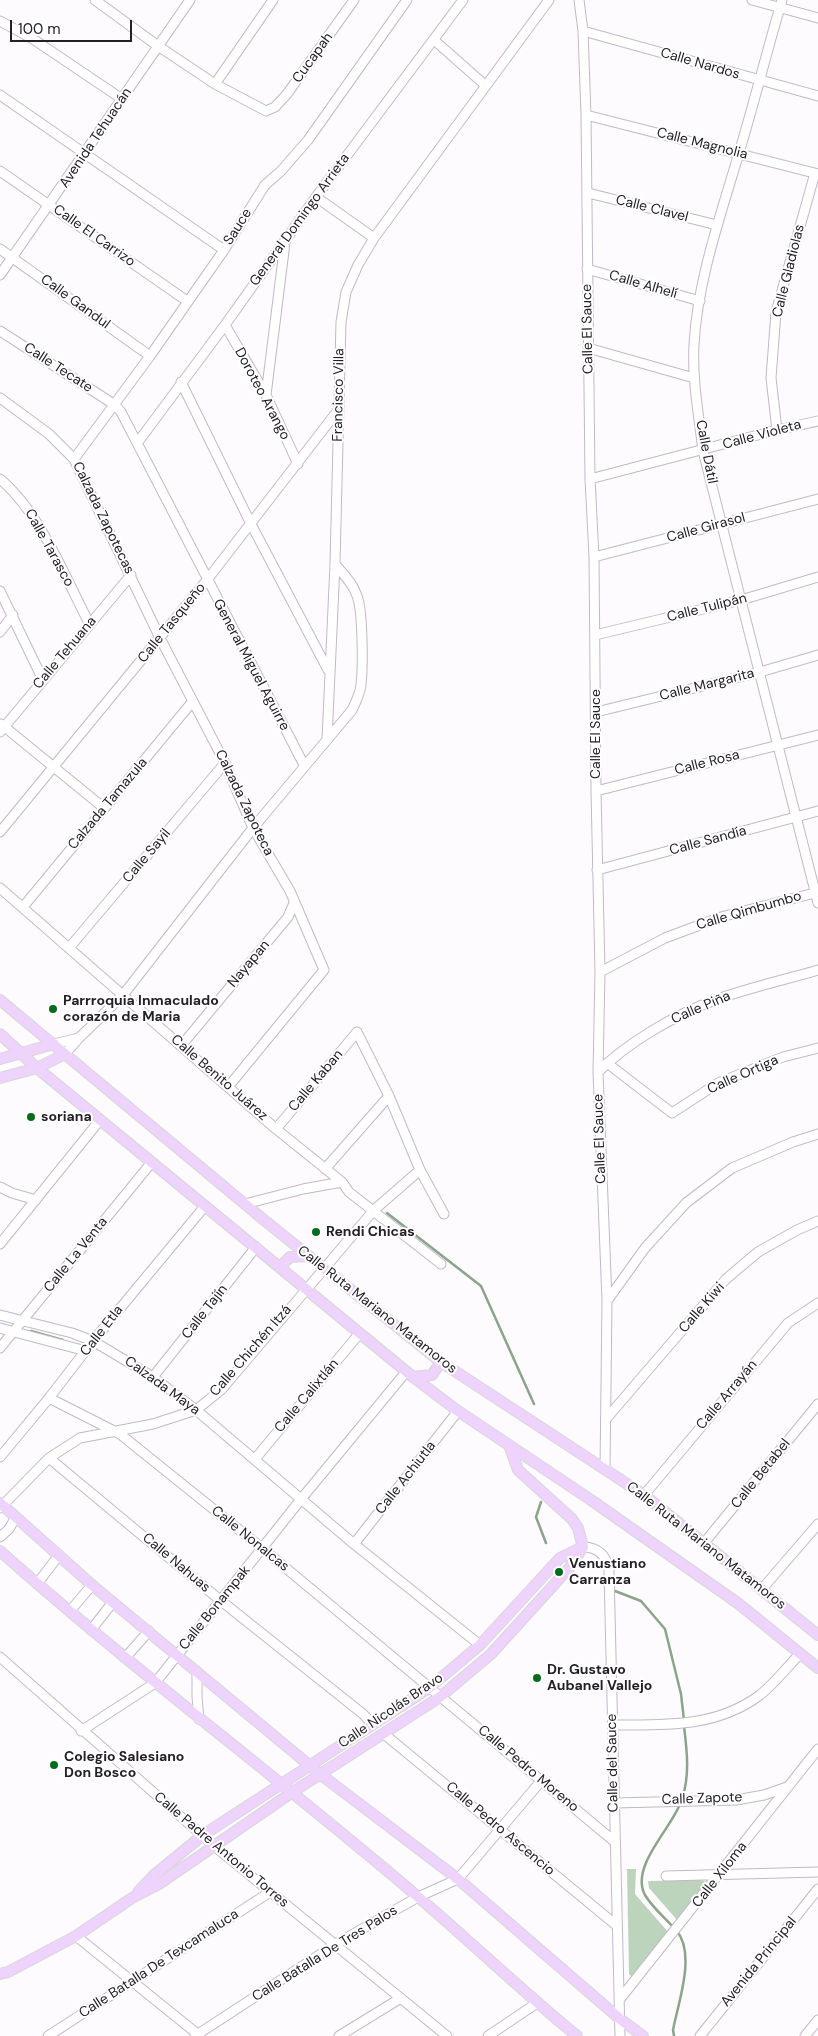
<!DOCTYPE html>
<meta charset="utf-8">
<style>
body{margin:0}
#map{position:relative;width:818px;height:2036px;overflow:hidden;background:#fdfbfe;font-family:"DM Sans",sans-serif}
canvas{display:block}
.scale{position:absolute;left:10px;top:20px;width:122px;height:22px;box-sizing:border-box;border:2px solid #242126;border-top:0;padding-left:6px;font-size:15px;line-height:18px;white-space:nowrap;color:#242126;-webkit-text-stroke:4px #fff;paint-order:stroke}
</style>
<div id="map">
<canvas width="818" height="2036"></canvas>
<div class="scale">100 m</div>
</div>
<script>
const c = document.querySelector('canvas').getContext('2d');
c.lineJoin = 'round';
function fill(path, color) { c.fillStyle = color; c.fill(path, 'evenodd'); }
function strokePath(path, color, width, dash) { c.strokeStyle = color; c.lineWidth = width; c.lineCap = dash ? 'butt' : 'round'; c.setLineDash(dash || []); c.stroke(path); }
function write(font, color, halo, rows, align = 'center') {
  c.font = font + ' "DM Sans",sans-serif'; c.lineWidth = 4; c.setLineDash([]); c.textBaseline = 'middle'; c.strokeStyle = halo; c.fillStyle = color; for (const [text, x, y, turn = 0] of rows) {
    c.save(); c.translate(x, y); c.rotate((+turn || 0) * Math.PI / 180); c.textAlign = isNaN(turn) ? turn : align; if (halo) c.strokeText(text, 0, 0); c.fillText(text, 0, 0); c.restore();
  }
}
const green = new Path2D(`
 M627 1869H636L635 1894 669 1933 635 1976H631L629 1974Z
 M699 1880 708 1882 678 1921 649 1888 648 1881Z`);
const stream = new Path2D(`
 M387 1213 481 1286 534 1404
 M31 1331 63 1340
 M541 1502 536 1517 546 1543
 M615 1591 641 1601 665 1629 681 1694 684 1720
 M682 1799C690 1775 687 1751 684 1726
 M673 1927C664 1917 652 1907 645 1895 630 1867 670 1830 680 1804
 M674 2036 673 2030C678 2003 696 1955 677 1931`);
const minor = new Path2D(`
 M95 0 158 46 215 84 266 111 275 107 287 94 354 0
 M579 0 583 31 586 115 590 479 594 557 596 791 600 972 598 1072 607 1301 605 1469
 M752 0 818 18
 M782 0C767 51 754 103 739 153 721 214 697 282 694 345 692 380 699 416 703 451L818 903
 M0 21 33 39 122 99
 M583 31 818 96
 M434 40 485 85
 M215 84 273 0
 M0 95 224 250
 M586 115 818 174
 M0 171 187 301
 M588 193 717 225
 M316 197 374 238
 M0 249 150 356
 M587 269 700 301
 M0 275 190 0
 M225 325 266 395 298 464
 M0 331 115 405 121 412 304 765
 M588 348 694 378
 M181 382 251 524 328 670
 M266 395 285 243
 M0 398 49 434 74 459 160 638 225 763 253 828 290 891 324 970 228 1087
 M777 430 771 378 776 312 815 173
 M138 442 225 325 316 197 463 0
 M74 459 150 356 224 250 265 185 281 171 308 140 407 0
 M0 479C40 512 65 577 89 623
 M590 479 777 430 818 421
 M594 557 818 499
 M0 591 43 680
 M0 632 13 615
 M595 635 741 600 818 577
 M596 712 760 672 818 655
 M1 724 104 808
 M0 732 131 575
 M327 739 335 564 341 322 346 292 358 265 374 238 549 0
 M596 791 818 735
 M0 832 207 580 339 409
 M597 870 818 811
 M0 888 276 1129 342 1182 349 1192 441 1264
 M23 907 193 701
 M69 948 225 763
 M600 972 665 938 721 917 818 892
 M54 1044 79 1038
 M181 1046 288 917 294 903
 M65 1054 79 1038 123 995 253 828 352 710C356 702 360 694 361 685 363 667 363 611 357 596 353 583 343 574 335 564
 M607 1063 672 1113 718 1083 783 1057 818 1048
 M598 1072C628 1042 675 1015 715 1000 748 988 784 980 818 970
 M276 1129 357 1032 389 1096 420 1170 444 1214
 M325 1169 389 1096
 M0 1187 12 1193 36 1200
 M245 1204 303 1189 342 1182
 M0 1244 100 1120
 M607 1301 645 1248 686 1203 732 1168 793 1142 818 1134
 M0 1315 72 1333 93 1341 153 1377 196 1410 354 1544 480 1645
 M0 1328 86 1351
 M0 1348 152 1162
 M153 1377 256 1247
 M49 1398 120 1434 263 1549 615 1842
 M606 1419 726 1279 758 1252 797 1230 818 1221
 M0 1457 49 1398 93 1341 205 1206
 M49 1458 220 1600 363 1714 373 1725
 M255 1459 359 1334
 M644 1495 788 1323 818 1303
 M0 1508 49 1458 80 1438 153 1424 196 1410 221 1390 374 1210 420 1170
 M0 1537 9 1529 16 1517
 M704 1543 818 1404
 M354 1544 458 1411
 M583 1547C598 1547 607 1556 609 1571L620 2036
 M37 1584 59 1555
 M762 1589 818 1524
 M70 1611 92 1585
 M91 1630 113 1602
 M0 1657 213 1845 447 2036
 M125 1658 149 1631
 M197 1672V1697L199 1719
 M613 1725C664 1725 716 1728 760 1695 774 1684 787 1667 800 1654
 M81 1731 155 1683 302 1498 406 1372
 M384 1734 616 1925
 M615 1803 736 1800 764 1795 787 1787
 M666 1876 818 1872
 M76 1936 200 2036
 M620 1999 818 1749
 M48 2036 270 1892
 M195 2036 336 1944 418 1897 458 1879 541 1781
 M339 2036 401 1998
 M488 2036 537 2003
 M700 2036 818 1889
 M805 2036 818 2020`);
const major = new Path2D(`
 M0 1000 264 1220 441 1362 644 1495 818 1635
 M0 1034 37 1068 413 1377 458 1411 591 1500 739 1604 818 1668
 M0 1059 54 1044
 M0 1078 37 1068 65 1054
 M280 1267 290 1257 308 1256
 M413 1377 432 1375 441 1362
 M509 1445 518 1470 572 1519 578 1528 583 1547
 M0 1503 92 1585 320 1774 458 1879 620 2019 643 2036
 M0 1551C135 1671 280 1779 417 1896 471 1942 522 1991 577 2036
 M138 1892 153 1876 203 1835 429 1688 480 1645 560 1558 582 1547
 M0 1974 8 1972 76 1936 132 1898 159 1884 291 1793 440 1697 491 1654 570 1567 583 1547`);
const markers = [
 [53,1009,5,"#046c1b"],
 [31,1117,5,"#046c1b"],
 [316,1232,5,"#046c1b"],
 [559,1572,5,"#046c1b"],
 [537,1678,5,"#046c1b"],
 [54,1765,5,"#046c1b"]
];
const streetNames = [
 ["Cucapah",313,58,-54],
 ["Calle Nardos",700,64,16],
 ["Avenida Tehuacán",96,138,-56],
 ["Calle Magnolia",702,144,14],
 ["Calle Clavel",652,209,14],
 ["General Domingo Arrieta",300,220,-54],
 ["Sauce",238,227,-58],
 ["Calle El Carrizo",94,236,35],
 ["Calle Gladiolas",789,271,-76],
 ["Calle Alhelí",643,285,16],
 ["Calle Gandul",75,302,36],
 ["Calle El Sauce",588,329,-91],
 ["Calle Tecate",58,368,33],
 ["Doroteo Arango",262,394,62],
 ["Francisco Villa",339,395,-89],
 ["Calle Violeta",762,435,-15],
 ["Calle Dátil",706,452,79],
 ["Calzada Zapotecas",103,518,64],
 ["Calle Girasol",706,528,-15],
 ["Calle Tarasco",49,548,61],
 ["Calle Tulipán",707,608,-14],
 ["Calle Tasqueño",172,623,-51],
 ["Calle Tehuana",65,653,-50],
 ["General Miguel Aguirre",251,665,62],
 ["Calle Margarita",707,685,-14],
 ["Calle El Sauce",596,734,-90],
 ["Calle Rosa",707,763,-14],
 ["Calzada Zapoteca",244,803,64],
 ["Calzada Tamazula",108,804,-50],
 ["Calle Sandía",708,841,-15],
 ["Calle Sayil",147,856,-50],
 ["Calle Qimbumbo",749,911,-16],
 ["Nayapan",249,964,-50],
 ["Calle Piña",701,1008,-23],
 ["Calle Ortiga",743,1075,-24],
 ["Calle Benito Juárez",219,1078,41],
 ["Calle Kaban",316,1081,-50],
 ["Calle El Sauce",600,1139,-92],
 ["Calle La Venta",76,1255,-51],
 ["Calle Kiwi",702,1308,-49],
 ["Calle Ruta Mariano Matamoros",377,1310,38],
 ["Calle Tajín",205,1312,-52],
 ["Calle Etla",102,1331,-52],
 ["Calle Chichén Itzá",251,1351,-49],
 ["Calzada Maya",162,1386,36],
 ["Calle Arrayán",727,1395,-50],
 ["Calle Calixtlán",307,1396,-50],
 ["Calle Betabel",761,1474,-51],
 ["Calle Achiutla",406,1478,-52],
 ["Calle Nonalcas",250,1539,39],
 ["Calle Ruta Mariano Matamoros",706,1546,38],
 ["Calle Nahuas",176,1563,40],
 ["Calle Bonampak",215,1608,-51],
 ["Calle Nicolás Bravo",391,1711,-34],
 ["Calle del Sauce",613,1763,-91],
 ["Calle Pedro Moreno",528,1769,40],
 ["Calle Zapote",702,1799,-2],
 ["Calle Pedro Ascencio",500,1829,40],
 ["Calle Padre Antonio Torres",221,1850,40],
 ["Calle Xiloma",720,1875,-52],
 ["Calle Batalla De Tres Palos",325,1954,-32],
 ["Avenida Principal",759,1962,-51],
 ["Calle Batalla De Texcamaluca",159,1964,-33]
];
const poiNames = [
 ["Parrroquia Inmaculado",63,1001],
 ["corazón de Maria",63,1017],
 ["soriana",41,1117],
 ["Rendi Chicas",326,1232],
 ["Venustiano",569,1564],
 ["Carranza",569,1580],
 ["Dr. Gustavo",547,1670],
 ["Aubanel Vallejo",547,1686],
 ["Colegio Salesiano",64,1757],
 ["Don Bosco",64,1773]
];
fill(green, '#bcd4bc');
strokePath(stream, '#8ba48b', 2.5);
strokePath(minor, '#c2b9c7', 11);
strokePath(major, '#d8d7d8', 12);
strokePath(minor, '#fff', 9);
strokePath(major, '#eed3fc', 10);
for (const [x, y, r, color] of markers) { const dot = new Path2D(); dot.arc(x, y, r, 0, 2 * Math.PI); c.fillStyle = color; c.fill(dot); strokePath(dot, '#fff', 2); }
write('14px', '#242126', '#fff', streetNames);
write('bold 14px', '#242126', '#fff', poiNames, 'left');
</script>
